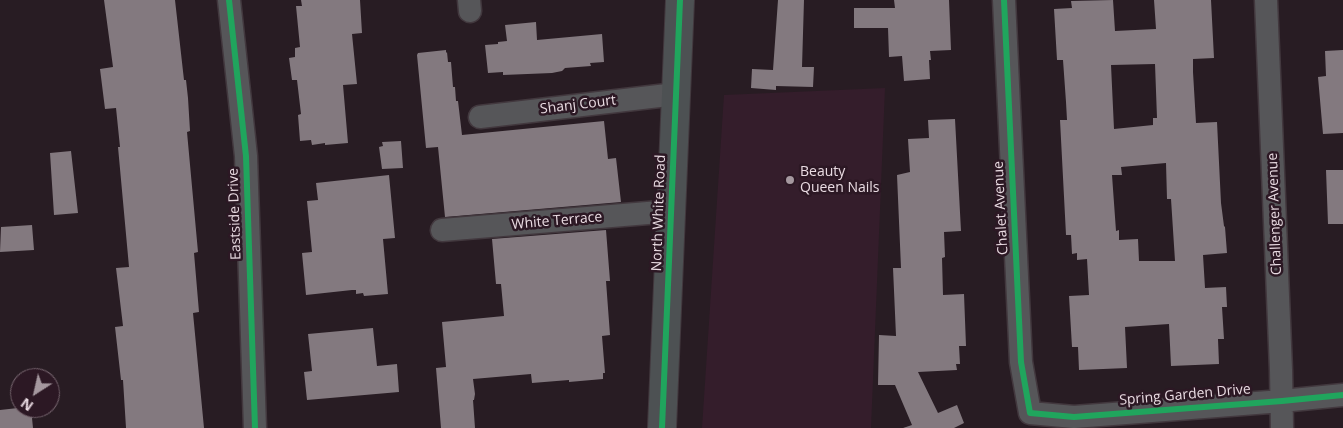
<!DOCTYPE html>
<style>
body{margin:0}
#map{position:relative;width:1343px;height:428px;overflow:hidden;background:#281c23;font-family:"Open Sans",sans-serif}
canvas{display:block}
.north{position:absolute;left:10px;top:368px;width:50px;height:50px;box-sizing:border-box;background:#2c1824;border:1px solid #786670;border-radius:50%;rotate:215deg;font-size:14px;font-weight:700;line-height:20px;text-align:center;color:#e9dbe2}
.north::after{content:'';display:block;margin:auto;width:18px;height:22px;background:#a5989f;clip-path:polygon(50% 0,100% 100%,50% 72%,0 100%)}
</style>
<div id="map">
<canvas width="1343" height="428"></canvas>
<div class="north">N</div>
</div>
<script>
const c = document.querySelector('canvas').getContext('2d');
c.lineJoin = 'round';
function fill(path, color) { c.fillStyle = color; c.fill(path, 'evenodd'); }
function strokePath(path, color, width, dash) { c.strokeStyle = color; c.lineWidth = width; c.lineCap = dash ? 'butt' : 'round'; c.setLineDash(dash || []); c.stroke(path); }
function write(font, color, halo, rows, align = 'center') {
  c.font = font + ' "Open Sans",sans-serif'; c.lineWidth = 5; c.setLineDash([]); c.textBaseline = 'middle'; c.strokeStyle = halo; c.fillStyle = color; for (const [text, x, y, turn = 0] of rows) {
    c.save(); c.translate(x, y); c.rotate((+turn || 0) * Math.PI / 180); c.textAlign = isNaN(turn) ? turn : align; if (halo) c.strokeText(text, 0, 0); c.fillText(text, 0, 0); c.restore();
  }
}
const built = new Path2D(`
 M885 88 871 428H702L724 95Z`);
const building = new Path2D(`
 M104 0H175L184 80H186L188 98 190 131 187 132 198 252 194 253 199 312 193 313 204 428H126L123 380H121L115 327 123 326 116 268 129 267 118 147H120L116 108 105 109 100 69 113 67Z
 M301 0H360L362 33 352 34 357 84 343 85 348 143 325 145V143L312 145 311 140 300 141 298 115 301 114 297 80H292L289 58 295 57V48L300 47 296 6H302Z
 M778 0H804L802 67H814L813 87 776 86V90L751 88 752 69 773 70Z
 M894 0H949L951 50 930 51 931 60H929L930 79 904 81 902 56 889 57 888 28H854V8H895Z
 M1113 0 1115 31 1156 29 1154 0H1211L1214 58 1193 59V72L1196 123 1217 122 1221 203 1224 226 1225 227 1227 253 1203 255 1205 288 1226 287 1227 307H1222L1224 339H1218L1219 364 1171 366 1169 324 1125 327 1127 368 1079 370 1078 347H1072L1069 296 1089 295 1087 259 1077 260V253L1072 254 1071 235H1066L1060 120H1067L1066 102 1063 60H1057L1054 9 1072 8 1071 1ZM1155 64 1157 118H1153V125L1114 129 1111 65ZM1166 163 1167 199H1171L1175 261H1139L1138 239 1119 240V230L1116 231 1112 175H1122L1121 167Z
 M536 22 537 40 602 34 604 62 590 63 591 66 565 68 562 71 552 73 503 75V72L488 73 485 45 498 44V42L507 41 505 25Z
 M446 50V53L447 52 448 62H451L453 87H455L456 101H458L462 135 604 121 608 159 616 158 621 202 445 217 438 147 426 148 417 55 418 53Z
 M1343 50V133L1323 134 1318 77 1326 76 1325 51Z
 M955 119 961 231 944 232 945 257 942 258 943 295 964 294 966 346H959L960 364H956L957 370 918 372 938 413 957 405 964 423 954 428H903L912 425 895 385H878L879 335 896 336 893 268H901L897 175 910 172 908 139 929 138 928 120Z
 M401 141 403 168 382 169 379 147 383 146 382 142Z
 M71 151 78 213 54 215 50 153Z
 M1326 170H1343V224H1328Z
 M389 175 395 238 383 239 388 294 364 296 363 293 356 294V290H352L306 295 302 253 312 252 307 201 318 200 316 183Z
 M32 225 34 250 0 252 1 227Z
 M606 230 610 281H606L610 335 602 336 605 373H603V379L569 382V380L532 383 531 374 473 379 475 394 474 400H473L475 428H441L436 368 446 367 442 322 504 316 501 284H496L492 239Z
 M373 328 377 366 397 364 399 392 307 400 304 372 312 371 308 334Z
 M18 408H31L33 428H0V410Z`);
const minor = new Path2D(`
 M229 0 246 156 255 428
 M469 0 470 11
 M1004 0 1021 362 1030 413 1074 417 1282 401 1343 395
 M1266 0 1281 370 1282 428
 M480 117 676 94
 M442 230 672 211`);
const secondary = new Path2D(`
 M662 428 680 0`);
const cycleway = new Path2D(`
 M229 0 246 156 255 428
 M1004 0 1021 362 1030 413 1074 417 1282 401 1343 395
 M662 428 680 0`);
const markers = [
 [790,180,5,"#a5989f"]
];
const streetNames = [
 ["Shanj Court",578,105,-7],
 ["Chalet Avenue",1001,208,-93],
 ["North White Road",659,213,-88],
 ["Eastside Drive",235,214,-92],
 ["Challenger Avenue",1275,214,-92],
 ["White Terrace",557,221,-5],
 ["Spring Garden Drive",1185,395,-5]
];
const poiNames = [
 ["Beauty",800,172],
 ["Queen Nails",800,188]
];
fill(built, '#341d2b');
fill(building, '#83797f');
strokePath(minor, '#42383e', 25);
strokePath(secondary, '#42383e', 30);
strokePath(minor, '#565659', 22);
strokePath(secondary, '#4d5153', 28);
strokePath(cycleway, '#20a55d', 6);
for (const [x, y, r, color] of markers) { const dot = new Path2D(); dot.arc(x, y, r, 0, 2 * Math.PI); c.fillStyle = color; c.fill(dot); strokePath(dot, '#2c1824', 2); }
write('14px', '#e9dbe2', '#2c1824', streetNames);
write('14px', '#e9dbe2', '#2c1824', poiNames, 'left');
</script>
